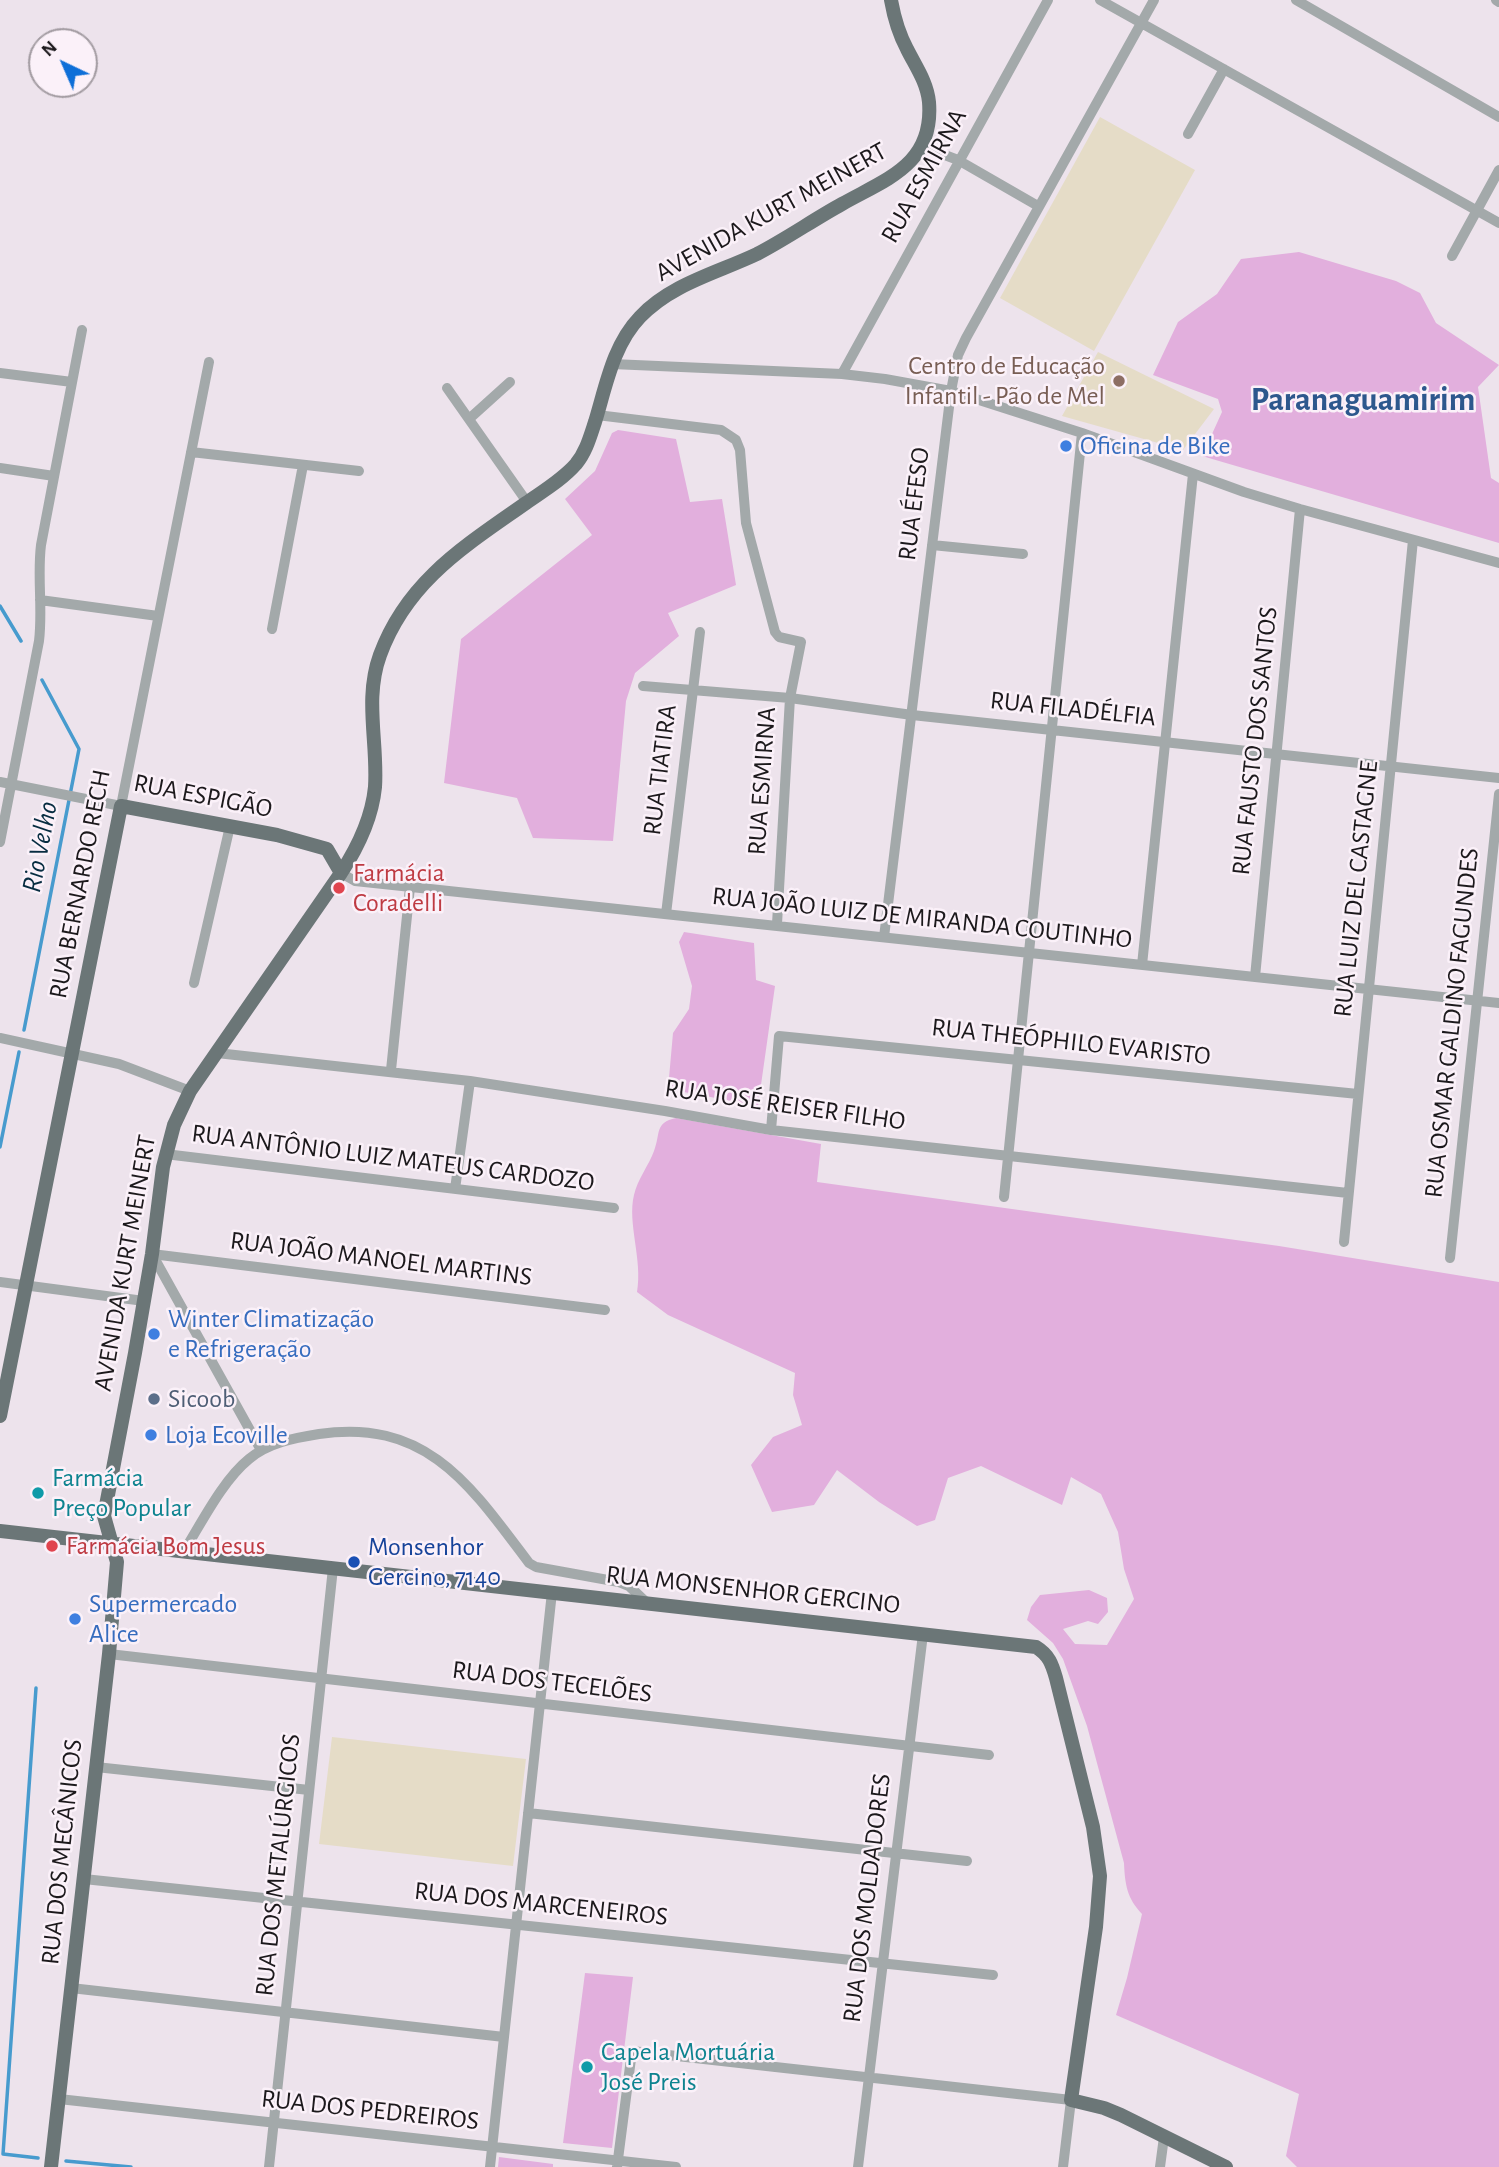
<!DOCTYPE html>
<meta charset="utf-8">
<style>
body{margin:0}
#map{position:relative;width:1499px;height:2167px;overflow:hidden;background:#ede3ec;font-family:"Alegreya Sans",sans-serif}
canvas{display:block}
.north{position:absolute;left:28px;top:28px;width:70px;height:70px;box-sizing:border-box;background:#fbf1f9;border:2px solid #a29ba1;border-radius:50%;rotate:316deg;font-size:19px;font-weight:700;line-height:28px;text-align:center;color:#1c191c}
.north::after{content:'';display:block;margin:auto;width:24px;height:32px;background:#0e6fd8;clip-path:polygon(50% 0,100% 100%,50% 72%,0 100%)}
</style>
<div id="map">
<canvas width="1499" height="2167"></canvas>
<div class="north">N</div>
</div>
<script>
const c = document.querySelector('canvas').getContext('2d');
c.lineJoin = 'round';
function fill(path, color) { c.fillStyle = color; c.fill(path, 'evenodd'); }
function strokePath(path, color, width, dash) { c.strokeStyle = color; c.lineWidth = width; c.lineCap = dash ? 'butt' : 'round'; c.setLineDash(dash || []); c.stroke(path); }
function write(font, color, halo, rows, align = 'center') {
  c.font = font + ' "Alegreya Sans",sans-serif'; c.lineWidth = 5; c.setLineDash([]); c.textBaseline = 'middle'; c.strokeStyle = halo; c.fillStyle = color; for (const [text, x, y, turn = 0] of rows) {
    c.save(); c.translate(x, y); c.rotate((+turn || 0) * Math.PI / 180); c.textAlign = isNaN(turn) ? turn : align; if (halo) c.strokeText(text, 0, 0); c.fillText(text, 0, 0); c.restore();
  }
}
const education = new Path2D(`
 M1100 117 1195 170 1094 351 1000 298Z
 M1098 352 1214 409 1183 450 1062 416Z
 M332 1737 526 1759 513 1866 319 1844Z`);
const green = new Path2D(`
 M1299 252 1396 281 1420 293 1436 323 1499 365 1478 387 1491 478 1499 483V543L1202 456 1222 412 1218 399 1153 375 1178 322 1217 294 1241 259Z
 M618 430 676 439 690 502 722 499 736 585 668 613 679 636 635 673 626 701 613 841 533 838 517 798 444 783 461 639 592 535 565 499 595 471 612 433Z
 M684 932 754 943 756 980 775 986 758 1106 668 1089 673 1033 689 1009 692 986 679 942Z
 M676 1118 821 1144 817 1182 1279 1246 1499 1282V2167H1297L1286 2156 1299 2094 1116 2015 1127 1978 1142 1914C1127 1898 1125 1885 1124 1863L1087 1726 1063 1659 1053 1643 1027 1620 1031 1607 1040 1595 1089 1590 1107 1598 1108 1612 1098 1624 1088 1621 1063 1629 1075 1644 1107 1645 1134 1599 1124 1569 1118 1532 1101 1494 1071 1477 1062 1505 981 1466 948 1478 935 1520 917 1526 879 1502 837 1470 814 1505 772 1512 751 1465 773 1437 802 1425 793 1395 795 1373 668 1315 637 1292C643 1260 627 1223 634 1195 637 1180 649 1165 654 1151 661 1133 654 1123 676 1118Z
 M585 1973 633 1977 612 2148 563 2143Z
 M499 2157 553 2164V2167H498Z`);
const stream = new Path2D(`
 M0 606 21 641
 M24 1030 79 749 42 680
 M0 1147 19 1052
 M36 1688 3 2154 38 2158
 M66 2161 131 2167`);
const minor = new Path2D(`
 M1100 0 1499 223
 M1296 0 1499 117
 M1496 0 1499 2
 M1188 134 1224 69
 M921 146 958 160 1038 206
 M1452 256 1499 170
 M612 364 842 374 885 379 951 391 1082 433 1244 492 1300 509 1499 563
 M0 373 72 382
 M842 374 1048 0
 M447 388 527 502
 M597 415 721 430 736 440 740 450 746 523 775 632 779 637 801 642 790 698 777 924
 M469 419 510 382
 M191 452 359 471
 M0 468 54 476
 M932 545 1023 554
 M40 600 158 616
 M272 629 303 465
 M643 686 790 698 912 715 1499 778
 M0 782 121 806 209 362
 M0 842 39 641C43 609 37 577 41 545L82 330
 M341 873 355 881 1499 1003
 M666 914 700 632
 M884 937 951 391 958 355 966 338 1154 0
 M1142 965 1193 474
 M1255 977 1300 509
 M194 983 230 826
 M0 1038 119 1064 190 1091
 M217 1053 470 1081 665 1111 771 1130 1348 1193
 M391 1070 410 887
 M771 1130 779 1036 1358 1094
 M165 1154 614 1208
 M455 1189 470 1081
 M1004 1197 1082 433
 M1344 1242 1413 540
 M152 1254 605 1310
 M152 1254 261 1450
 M1450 1258 1499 794
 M0 1282 144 1301
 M184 1551C202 1522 223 1480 249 1459 268 1443 294 1438 319 1434 427 1418 471 1486 529 1563L536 1567 619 1582 629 1586 647 1603
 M109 1654 989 1755
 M96 1767 309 1790
 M528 1813 967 1861
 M84 1879 993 1975
 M71 1988 504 2037
 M59 2099 676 2167
 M269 2167 333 1568
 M490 2167 552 1592
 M617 2167 632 2051 1071 2100 1063 2167
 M858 2167 923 1634
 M1160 2167 1164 2137`);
const major = new Path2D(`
 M0 1416 121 806 277 835 327 849 341 873
 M0 1531 1036 1647C1049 1655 1052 1664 1056 1678L1093 1827 1100 1876 1096 1927 1071 2100 1104 2108 1121 2115 1226 2167
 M51 2167 109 1654 117 1562 104 1516 135 1353 152 1254 163 1167 174 1125 190 1091 341 873C358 847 372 818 375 787 378 742 364 699 380 655 407 581 465 546 526 503 543 491 562 480 576 464 586 452 590 437 595 422 606 386 613 345 640 317 671 284 717 273 757 254 786 239 813 220 842 204 886 179 934 165 929 102 927 82 916 67 907 49 899 34 894 17 891 0`);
const markers = [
 [1119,381,7,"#8d6e63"],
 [1066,446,7,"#3f7fe0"],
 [339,888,7,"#e0444e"],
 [154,1334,7,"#3f7fe0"],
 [154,1399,7,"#5c6f8a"],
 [151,1435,7,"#3f7fe0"],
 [38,1493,7,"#0f9aa8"],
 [52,1546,7,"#e0444e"],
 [354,1562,7,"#1a4fb4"],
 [75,1619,7,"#3f7fe0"],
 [587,2067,7,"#0f9aa8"]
];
const streetNames = [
 ["RUA ESMIRNA",924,176,-61],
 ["AVENIDA KURT MEINERT",771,212,-29],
 ["RUA ÉFESO",914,504,-83],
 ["RUA FILADÉLFIA",1073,709,6],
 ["RUA FAUSTO DOS SANTOS",1255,741,-84],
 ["RUA TIATIRA",660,770,-83],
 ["RUA ESMIRNA",762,781,-86],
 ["RUA ESPIGÃO",203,796,11],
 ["RUA BERNARDO RECH",80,884,-79],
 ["RUA LUIZ DEL CASTAGNE",1356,889,-84],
 ["RUA JOÃO LUIZ DE MIRANDA COUTINHO",922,918,6],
 ["RUA OSMAR GALDINO FAGUNDES",1452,1023,-84],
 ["RUA THEÓPHILO EVARISTO",1071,1042,6],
 ["RUA JOSÉ REISER FILHO",785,1105,8],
 ["RUA ANTÔNIO LUIZ MATEUS CARDOZO",393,1158,7],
 ["RUA JOÃO MANOEL MARTINS",381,1259,7],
 ["AVENIDA KURT MEINERT",125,1263,-80],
 ["RUA MONSENHOR GERCINO",753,1590,6],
 ["RUA DOS TECELÕES",552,1682,7],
 ["RUA DOS MECÂNICOS",62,1852,-84],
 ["RUA DOS METALÚRGICOS",278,1865,-84],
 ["RUA DOS MOLDADORES",867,1898,-83],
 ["RUA DOS MARCENEIROS",541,1904,6],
 ["RUA DOS PEDREIROS",370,2110,6]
];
const educationNames = [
 ["Centro de Educação",1105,366],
 ["Infantil - Pão de Mel",1105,396]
];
const shopNames = [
 ["Oficina de Bike",1080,446],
 ["Winter Climatização",168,1319],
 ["e Refrigeração",168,1349],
 ["Loja Ecoville",165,1435],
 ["Supermercado",89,1604],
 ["Alice",89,1634]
];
const healthNames = [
 ["Farmácia",353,873],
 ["Coradelli",353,903],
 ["Farmácia Bom Jesus",66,1546]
];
const serviceNames = [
 ["Sicoob",168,1399]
];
const cultureNames = [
 ["Farmácia",52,1478],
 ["Preço Popular",52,1508],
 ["Capela Mortuária",601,2052],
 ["José Preis",601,2082]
];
const transitNames = [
 ["Monsenhor",368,1547],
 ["Gercino, 7140",368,1577]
];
const waterNames = [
 ["Rio Velho",40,847,-79]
];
const districtNames = [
 ["Paranaguamirim",1363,400]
];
fill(education, '#e5dcc7');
fill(green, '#e2afdd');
strokePath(stream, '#479bce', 3.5);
strokePath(minor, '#a3a9aa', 10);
strokePath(major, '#6b7677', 14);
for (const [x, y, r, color] of markers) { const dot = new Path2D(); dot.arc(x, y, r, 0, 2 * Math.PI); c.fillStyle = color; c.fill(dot); strokePath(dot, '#fbf1f9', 2.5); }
write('26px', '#1c191c', '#fbf1f9', streetNames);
write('26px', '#785e54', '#fbf1f9', educationNames, 'right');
write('26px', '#366cbe', '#fbf1f9', shopNames, 'left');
write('26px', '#be3a42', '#fbf1f9', healthNames, 'left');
write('26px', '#4e5e75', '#fbf1f9', serviceNames, 'left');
write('26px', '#0d838f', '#fbf1f9', cultureNames, 'left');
write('26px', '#164399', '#fbf1f9', transitNames, 'left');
write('italic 28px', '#072d41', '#fbf1f9', waterNames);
write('bold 33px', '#2d578d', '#fbf1f9', districtNames);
</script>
